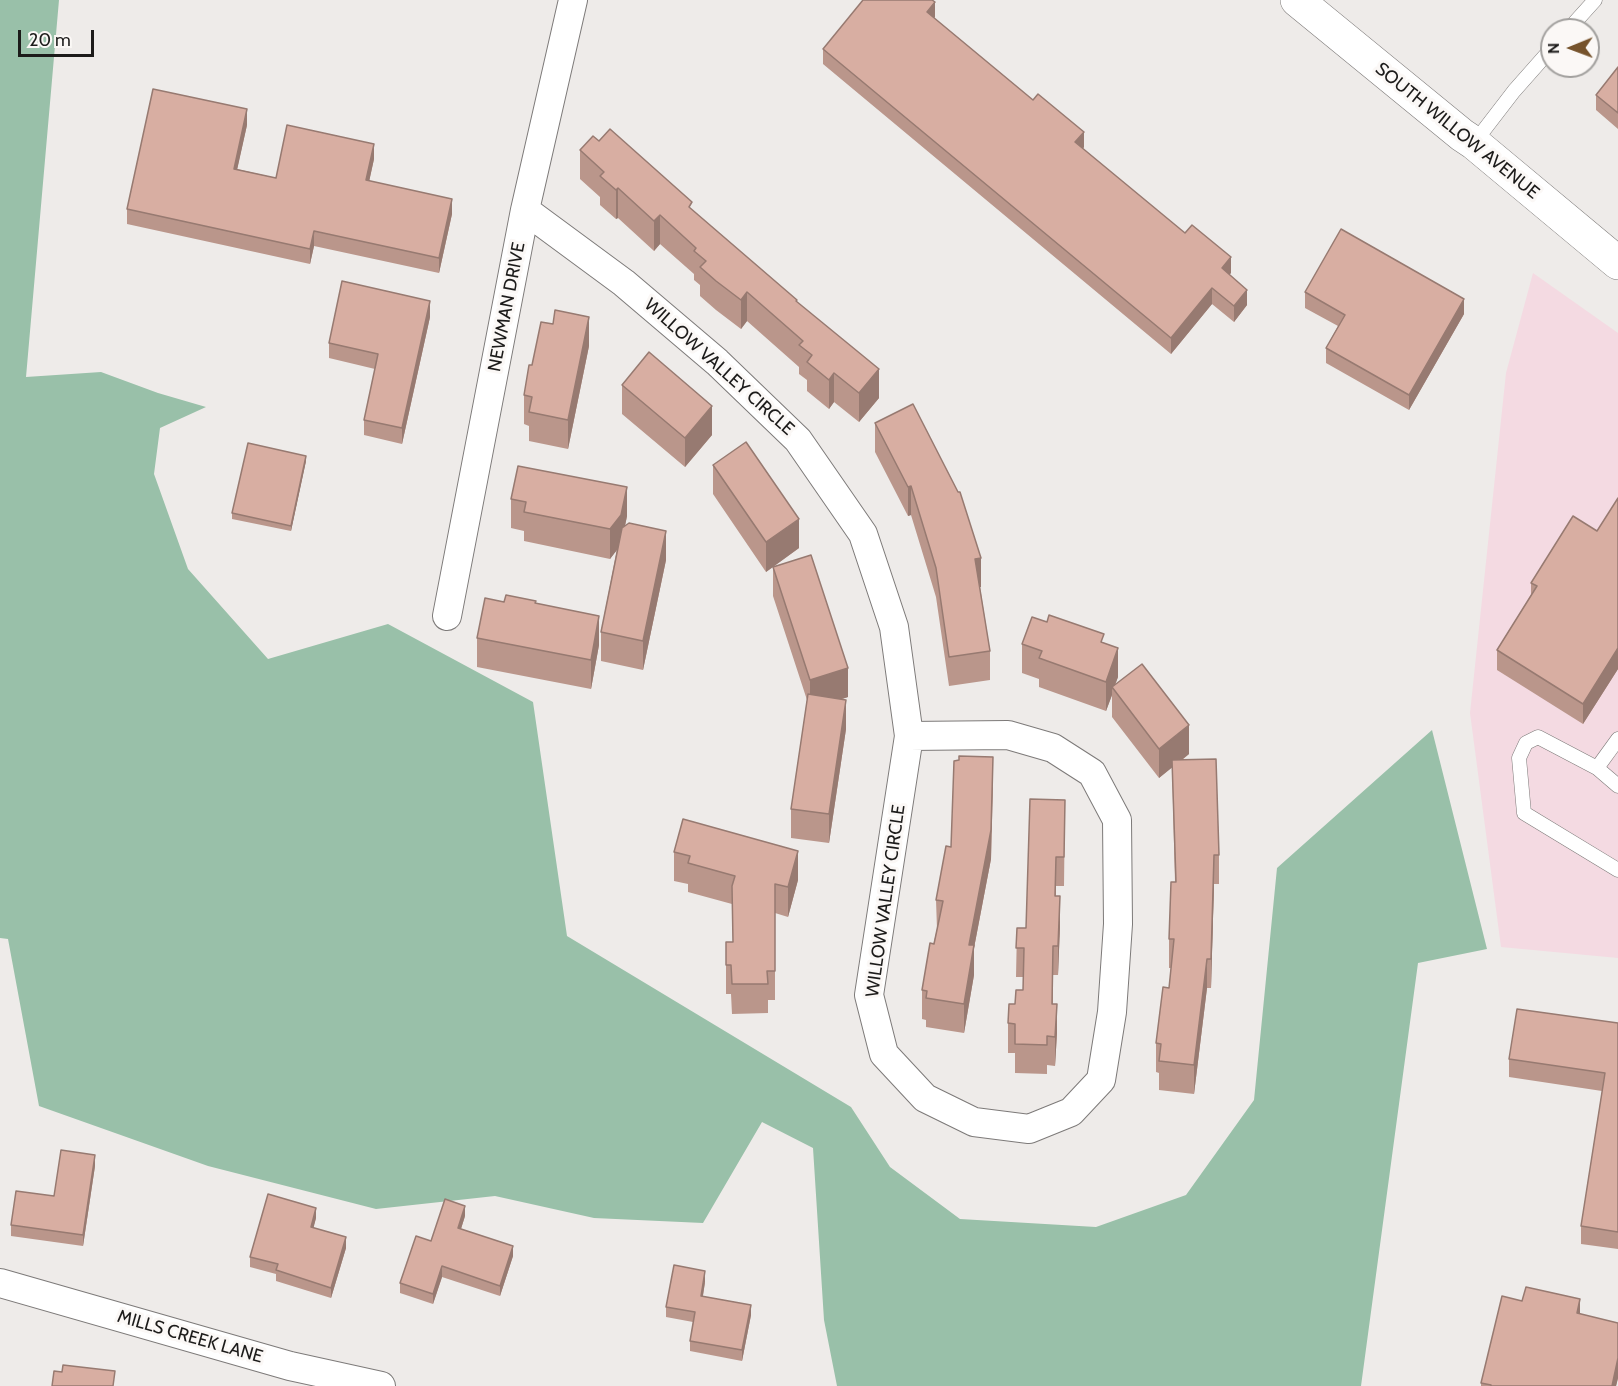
<!DOCTYPE html>
<style>
body{margin:0}
#map{position:relative;width:1618px;height:1386px;overflow:hidden;background:#eeebe9;font-family:Cabin,sans-serif}
canvas{display:block}
.north{position:absolute;left:1540px;top:18px;width:60px;height:60px;box-sizing:border-box;background:#fbf8f6;border:2px solid #a2a09e;border-radius:50%;rotate:269deg;font-size:16px;font-weight:700;line-height:24px;text-align:center;color:#1c1b1a}
.north::after{content:'';display:block;margin:auto;width:21px;height:27px;background:#76532c;clip-path:polygon(50% 0,100% 100%,50% 72%,0 100%)}
.scale{position:absolute;left:18px;top:30px;width:76px;height:27px;box-sizing:border-box;border:3px solid #1c1b1a;border-top:0;padding-left:8px;font-size:18px;line-height:21px;white-space:nowrap;color:#1c1b1a;-webkit-text-stroke:4px #fbf8f6;paint-order:stroke}
</style>
<div id="map">
<canvas width="1618" height="1386"></canvas>
<div class="north">N</div>
<div class="scale">20 m</div>
</div>
<script>
const c = document.querySelector('canvas').getContext('2d');
c.lineJoin = 'round';
function fill(path, color) { c.fillStyle = color; c.fill(path, 'evenodd'); }
function strokePath(path, color, width, dash) { c.strokeStyle = color; c.lineWidth = width; c.lineCap = dash ? 'butt' : 'round'; c.setLineDash(dash || []); c.stroke(path); }
function write(font, color, halo, rows, align = 'center') {
  c.font = font + ' Cabin,sans-serif'; c.lineWidth = 6; c.setLineDash([]); c.textBaseline = 'middle'; c.strokeStyle = halo; c.fillStyle = color; for (const [text, x, y, turn = 0] of rows) {
    c.save(); c.translate(x, y); c.rotate((+turn || 0) * Math.PI / 180); c.textAlign = isNaN(turn) ? turn : align; if (halo) c.strokeText(text, 0, 0); c.fillText(text, 0, 0); c.restore();
  }
}
const commercial = new Path2D(`
 M1533 273 1618 333V958L1501 947 1470 713 1506 373Z`);
const forest = new Path2D(`
 M0 0H59L26 377 101 372 158 393 206 407 160 428 154 474 188 569 268 659 388 624 533 702 567 936 851 1107 890 1167 960 1219 1096 1227 1186 1195 1254 1100 1277 868 1432 730 1487 949 1418 963 1361 1386H837L824 1320 813 1148 762 1122 703 1223 594 1218 495 1196 376 1209 208 1166 39 1106 8 939 0 938Z`);
const lane = new Path2D(`
 M1568 30 1595 0
 M1474 143 1514 91 1552 48
 M1597 768 1618 739
 M1618 786 1597 768 1538 737 1526 743 1519 758 1524 813 1618 870`);
const street = new Path2D(`
 M525 210 624 283 717 362 798 440 863 534 894 627 909 736 869 995 884 1054 925 1098 974 1122 1029 1129 1071 1112 1101 1080 1112 1012 1118 924 1117 820 1092 773 1053 748 1008 735 909 736
 M447 616 525 210 573 0
 M0 1283 290 1366 381 1386`);
const secondary = new Path2D(`
 M1297 0 1462 135 1474 143 1618 263`);
const wall = new Path2D(`
 M935 17 934 18 1084 147 1083 149 1231 273 1229 274 1247 305 1234 322 1212 304 1171 354 823 64V49Z
 M1618 67V129L1596 110V95Z
 M247 125 237 169 276 178 374 159 369 181 452 214 439 273 314 246 310 264 127 224V209Z
 M599 141 692 210 797 302 879 398 859 422 834 402 829 409 807 391V380L799 374V367L747 321 741 329 716 310 700 296V285L694 280V274L660 244 654 251 618 218 616 219 600 205V197L580 179V150Z
 M1305 292 1464 314 1409 410 1326 363V348L1338 326 1305 308Z
 M430 317 402 444 364 435V420L375 369 329 358V343Z
 M589 346 568 449 529 441V426L524 424V395L532 365Z
 M622 385 712 435 685 467 622 414Z
 M875 423 981 587H980L990 651V680L949 686 936 597 911 515 908 516 875 452Z
 M306 461 291 531 232 519V513Z
 M713 465 799 548 766 572 713 494Z
 M1618 498V669L1583 724 1497 670V650L1531 595V583L1597 531Z
 M511 499 627 516 625 526 666 560 643 670 601 661V632L617 549 610 559 524 541V531L511 528Z
 M773 567 848 697 842 699 846 729 829 843 791 838V809L807 700 773 596Z
 M504 602 536 604 599 645 591 689 477 667V638Z
 M1104 643 1118 677 1115 685 1189 754 1182 760 1219 855V884H1214L1211 988H1207L1194 1094 1159 1090V1073L1156 1072V1043L1169 988 1171 968H1169V939L1175 882 1172 767 1159 778 1112 717V695L1106 711 1039 687V679L1022 673V644Z
 M993 786 991 859 974 948V975L964 1033 926 1027V1020L922 1019V990L937 929 936 900 951 847Z
 M1065 800 1064 886H1056V896L1060 926 1058 975H1053V1004L1057 1033 1055 1066 1047 1065V1074L1015 1073V1053H1008V1023L1015 1004 1023 990V977H1016L1017 928H1026Z
 M674 852 798 880 788 917 775 913V1000H768V1013L732 1014 731 994H726V942H733L732 904 688 892V884L674 881Z
 M1618 1023V1249L1581 1244V1226L1602 1091 1509 1077V1059Z
 M95 1166 83 1246 11 1236V1225L54 1196Z
 M465 1216 461 1229 513 1256 500 1296 442 1277 433 1304 400 1293V1283L431 1241Z
 M316 1218 313 1228 346 1248 331 1298 276 1281V1274L250 1267V1257Z
 M705 1282 703 1296 751 1315 742 1361 690 1351V1341L693 1322 666 1317V1307Z
 M1580 1314 1618 1323V1378L1616 1386H1481V1383Z`);
const shadedWall = new Path2D(`
 M935 2V17L927 27V12Z
 M247 109V125L234 184V169Z
 M1084 132V147L1075 158V142Z
 M374 144V159L366 196V180Z
 M618 188V218L616 219V190Z
 M452 199V214L439 273V258Z
 M660 215V244L654 251V221Z
 M314 231V246L310 264V249Z
 M1231 257V273L1222 284V268Z
 M1212 288V304L1171 354V338Z
 M1247 290V305L1234 322V306Z
 M747 292V321L741 329V300Z
 M1464 299V314L1409 410V395Z
 M430 301V317L402 444V428Z
 M589 317V346L568 449V420Z
 M879 369V398L859 422V393Z
 M834 373V402L829 409V380Z
 M712 406V435L685 467V438Z
 M306 456V461L291 531V526Z
 M911 486V515L908 516V487Z
 M627 487V516L621 545 610 559V529Z
 M799 519V548L766 572V542Z
 M666 531V560L643 670V641Z
 M981 558V587L975 588V559Z
 M599 616V645L591 689V660Z
 M1118 648V677L1113 690 1112 687V695L1106 711V682Z
 M1618 648V669L1583 724V704Z
 M848 668V697L810 709V680Z
 M846 700V729L829 843V814Z
 M1189 725V754L1159 778V749Z
 M993 757 991 859 974 948V975L964 1033V1004L969 945Z
 M798 851V880L788 917V887Z
 M1214 855V884L1211 988V959Z
 M1060 896V926L1058 975V946Z
 M1207 959V988L1194 1094V1065Z
 M1057 1004V1033L1055 1066V1037Z
 M95 1155V1166L83 1246V1235Z
 M465 1206V1216L458 1238V1228Z
 M316 1208V1218L311 1238V1227Z
 M346 1237V1248L331 1298V1288Z
 M513 1246V1256L500 1296V1286Z
 M442 1266V1277L433 1304V1294Z
 M705 1271V1282L701 1307V1296Z
 M1580 1299V1320L1577 1313Z
 M751 1305V1315L742 1361V1350Z
 M1618 1358V1378L1616 1386H1612Z`);
const building = new Path2D(`
 M863 0H932L935 2 927 12 1033 100 1038 94 1084 132 1075 142 1185 233 1192 225 1231 257 1222 268 1247 290 1234 306 1212 288 1171 338 823 49Z
 M1618 67V113L1596 95Z
 M153 89 247 109 234 169 276 178 287 125 374 144 366 180 452 199 439 258 314 231 310 249 127 209Z
 M610 129 692 202 689 207 797 300 796 301 879 369 859 393 834 373 829 380 807 362 812 355 799 345 803 341 747 292 741 300 716 281 700 267 706 261 694 251 696 248 660 215 654 221 618 188 616 190 600 176 604 172 580 150 593 136 599 141Z
 M1341 229 1464 299 1409 395 1326 348 1345 315 1305 292Z
 M342 281 430 301 402 428 364 420 378 354 329 343Z
 M555 310 589 317 568 420 529 412 532 397 524 395 529 365H532L541 322 553 324Z
 M649 352 712 406 685 438 622 385Z
 M913 404 958 492H960L981 558 975 559 990 651 949 657 936 568 911 486 908 487 875 423Z
 M746 442 799 519 766 542 713 465Z
 M248 443 306 456 291 526 232 513Z
 M518 466 627 487 621 515 610 529 524 512 526 502 511 499Z
 M1618 498V648L1583 704 1497 650 1537 586 1531 583 1573 516 1597 531Z
 M629 523 666 531 643 641 601 632 622 528Z
 M811 555 848 668 810 680 773 567Z
 M506 595 536 601 535 603 599 616 591 660 477 638 485 598 504 602Z
 M1049 615 1104 634 1101 642 1118 648 1106 682 1039 658 1042 651 1022 644 1032 617 1047 622Z
 M1142 664 1189 725 1159 749 1112 687Z
 M808 694 846 700 829 814 791 809Z
 M959 756 993 757 991 830 969 945H974L964 1004 926 998 927 991 922 990 930 943 934 944 943 901 936 900 946 846 951 847 954 761 959 760Z
 M1216 759 1219 855H1214L1211 959H1207L1194 1065 1159 1061 1161 1044 1156 1043 1163 987 1169 988 1174 939H1169L1171 882H1176L1172 760Z
 M1030 799 1065 800 1064 857H1056L1055 896H1060L1058 946H1053L1052 1004H1057L1055 1037 1047 1036V1045L1015 1044V1024L1008 1023 1009 1004H1015L1016 990H1023L1024 948H1016L1017 928H1026Z
 M683 819 798 851 788 887 775 884V971H767L768 984H732L731 965H726V942H733L732 886 735 876 688 863 690 856 674 852Z
 M1517 1009 1618 1023V1232L1581 1226 1605 1073 1509 1059Z
 M61 1150 95 1155 83 1235 11 1225 16 1191 54 1196Z
 M268 1194 316 1208 311 1227 346 1237 331 1288 276 1270 278 1264 250 1257Z
 M445 1199 465 1206 458 1228 513 1246 500 1286 442 1266 433 1294 400 1283 416 1236 431 1241Z
 M674 1265 705 1271 701 1296 751 1305 742 1350 690 1341 695 1312 666 1307Z
 M1526 1287 1580 1299 1577 1313 1618 1323V1358L1612 1386H1491V1385L1481 1383 1502 1296 1522 1301Z
 M63 1365 115 1371 113 1386H52L54 1371 62 1372Z`);
const streetNames = [
 ["SOUTH WILLOW AVENUE",1457,131,39],
 ["NEWMAN DRIVE",507,307,-79],
 ["WILLOW VALLEY CIRCLE",719,367,42],
 ["WILLOW VALLEY CIRCLE",886,901,-82],
 ["MILLS CREEK LANE",190,1337,16]
];
fill(commercial, '#f4dae2');
fill(forest, '#99c0a9');
strokePath(lane, '#7d7a79', 15);
strokePath(street, '#7d7a79', 30);
strokePath(secondary, '#7d7a79', 34);
strokePath(lane, '#fff', 14);
strokePath(street, '#fff', 28);
strokePath(secondary, '#fff', 33);
fill(wall, '#ba968b');
fill(shadedWall, '#977a71');
fill(building, '#d8aea2');
strokePath(building, '#977a71', 1.5);
write('18px', '#1c1b1a', '#fbf8f6', streetNames);
</script>
